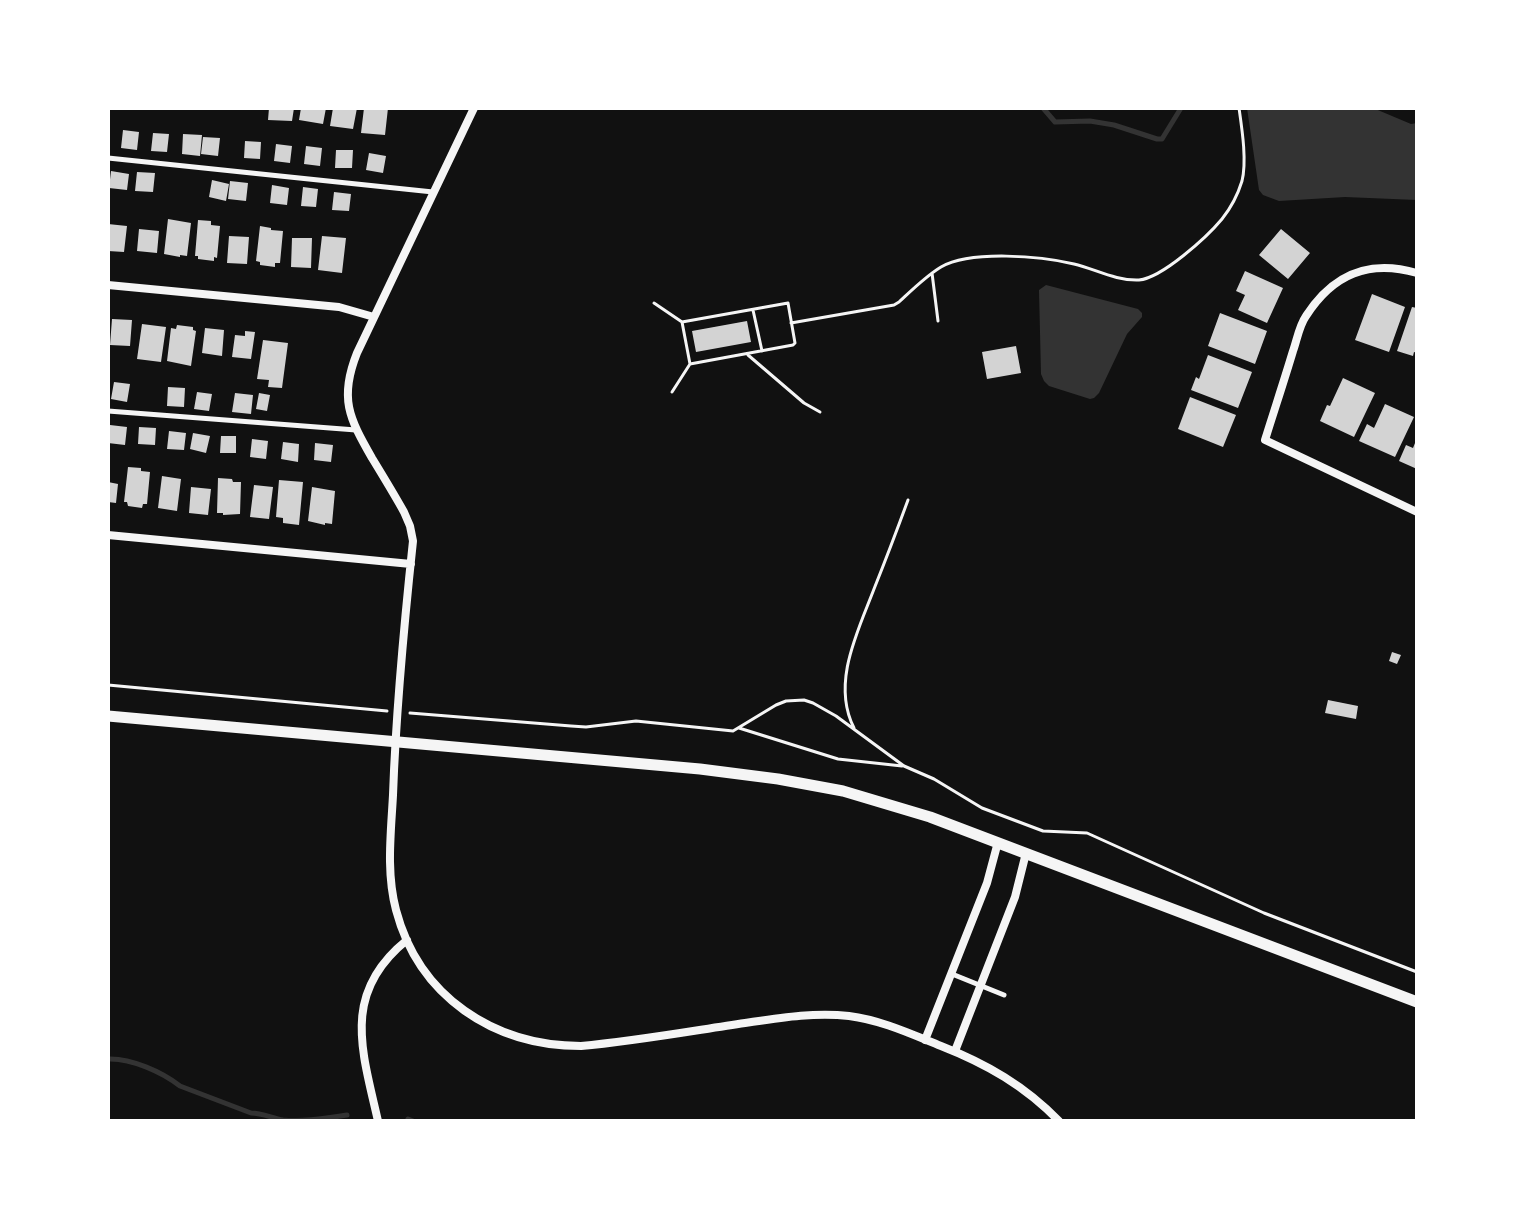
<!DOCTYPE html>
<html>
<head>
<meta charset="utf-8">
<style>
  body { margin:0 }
  #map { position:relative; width:1525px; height:1229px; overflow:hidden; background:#111; font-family:"Golos Text",sans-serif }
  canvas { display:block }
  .frame { position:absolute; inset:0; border:110px solid #fff; pointer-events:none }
</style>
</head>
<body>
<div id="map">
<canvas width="1525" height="1229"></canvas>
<div class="frame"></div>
</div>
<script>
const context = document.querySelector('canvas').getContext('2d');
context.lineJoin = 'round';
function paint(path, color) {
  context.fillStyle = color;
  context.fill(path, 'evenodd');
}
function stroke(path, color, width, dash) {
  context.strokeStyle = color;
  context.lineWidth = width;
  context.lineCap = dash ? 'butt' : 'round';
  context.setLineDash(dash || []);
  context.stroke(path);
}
paint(new Path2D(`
  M 1247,108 L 1373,108 L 1411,124 L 1417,123 L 1417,200 L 1345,197 L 1279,201 L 1263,195 L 1259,190 Z
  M 1046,285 L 1138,309 L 1142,313 L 1142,317 L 1127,334 L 1099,393 L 1094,398 L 1090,399 L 1049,386 L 1044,381 L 1041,374 L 1039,290 Z`), '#333');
stroke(new Path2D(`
  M 1043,108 L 1055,122 L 1090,121 L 1114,125 L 1157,139 L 1162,139 L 1181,108
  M 108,1059 C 131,1058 162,1072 180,1086 L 251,1113 C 262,1113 272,1118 283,1120 C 304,1122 326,1118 347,1115
  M 408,1119 L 413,1121`), '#333', 5);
paint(new Path2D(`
  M 269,108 L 294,108 L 292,121 L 268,120 Z
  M 301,108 L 326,108 L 323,124 L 299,120 Z
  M 333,108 L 357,108 L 353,129 L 330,126 Z
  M 364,108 L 388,108 L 385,135 L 361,133 Z
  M 123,130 L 139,132 L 137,150 L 121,148 Z
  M 153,133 L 169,134 L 167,152 L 151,151 Z
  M 183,134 L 202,135 L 200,156 L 182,154 Z
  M 203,137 L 220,138 L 218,156 L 201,154 Z
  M 245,141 L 261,142 L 260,159 L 244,158 Z
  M 276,144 L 292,146 L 290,163 L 274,161 Z
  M 306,146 L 322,148 L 320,166 L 304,164 Z
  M 336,150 L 353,150 L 352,168 L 335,168 Z
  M 369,153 L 386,156 L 383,173 L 366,170 Z
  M 111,171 L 129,174 L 127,190 L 109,188 Z
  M 137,172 L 155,173 L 153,192 L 135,191 Z
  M 212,180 L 229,184 L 226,201 L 209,197 Z
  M 230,181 L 248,183 L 246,201 L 228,199 Z
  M 272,185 L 289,188 L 287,205 L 270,203 Z
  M 303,187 L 318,189 L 316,207 L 301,206 Z
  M 334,192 L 351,194 L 349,211 L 332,210 Z
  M 168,219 L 191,223 L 187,256 L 180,255 L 180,257 L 164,254 Z
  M 198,220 L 211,221 L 211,225 L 220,226 L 217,258 L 214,257 L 214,261 L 198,259 L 198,256 L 195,256 Z
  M 108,224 L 127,226 L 124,252 L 108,251 Z
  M 260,226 L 271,228 L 271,230 L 283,231 L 280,263 L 275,263 L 275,267 L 260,265 L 260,262 L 256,261 Z
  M 139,229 L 159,231 L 157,253 L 137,251 Z
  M 1281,229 L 1310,253 L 1288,279 L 1259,255 Z
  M 229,236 L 249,237 L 247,264 L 227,263 Z
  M 322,236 L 346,238 L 342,273 L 318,270 Z
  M 292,238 L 312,238 L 311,268 L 291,267 Z
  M 1245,271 L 1283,288 L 1267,323 L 1238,310 L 1245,295 L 1236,291 Z
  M 1372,294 L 1405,307 L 1389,352 L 1355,340 Z
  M 1412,307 L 1417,308 L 1417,353 L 1414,352 L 1413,356 L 1397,351 Z
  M 1220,313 L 1267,331 L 1255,364 L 1208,346 Z
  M 112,319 L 132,320 L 130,346 L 110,345 Z
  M 747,321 L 751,342 L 696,352 L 692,331 Z
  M 142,324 L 166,327 L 161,362 L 137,359 Z
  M 177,325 L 193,327 L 193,330 L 196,331 L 191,366 L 167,361 L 171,328 L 176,329 Z
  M 205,328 L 224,330 L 222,356 L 202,353 Z
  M 245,331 L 255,332 L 251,359 L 232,357 L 235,335 L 245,336 Z
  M 263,340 L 288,343 L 282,388 L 268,387 L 269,380 L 257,379 Z
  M 1016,346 L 1021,373 L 987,379 L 982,352 Z
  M 1208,355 L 1252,372 L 1238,408 L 1191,390 L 1196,377 L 1199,379 Z
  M 1343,378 L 1375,393 L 1354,437 L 1320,421 L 1327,405 L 1330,406 Z
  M 114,382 L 130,384 L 127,402 L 111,399 Z
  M 168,387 L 185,388 L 184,407 L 167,406 Z
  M 197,392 L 212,394 L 209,411 L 194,409 Z
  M 235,393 L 253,395 L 251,414 L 232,412 Z
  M 259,393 L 270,395 L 267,411 L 256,409 Z
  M 1190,397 L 1236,415 L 1223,447 L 1178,429 Z
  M 1385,404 L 1414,417 L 1395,457 L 1359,441 L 1367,424 L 1374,428 Z
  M 110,425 L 127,427 L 125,445 L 108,443 Z
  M 139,427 L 156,428 L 155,445 L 138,444 Z
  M 169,431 L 186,433 L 184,450 L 167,449 Z
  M 193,433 L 210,436 L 206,453 L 190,449 Z
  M 221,436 L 236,436 L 236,453 L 220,453 Z
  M 1417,438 L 1417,469 L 1399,461 L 1406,445 L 1413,448 Z
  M 252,439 L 268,441 L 266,459 L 250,457 Z
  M 283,442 L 299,444 L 298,462 L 281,459 Z
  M 315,443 L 333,445 L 331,462 L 314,460 Z
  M 128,467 L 141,468 L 141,471 L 150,472 L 147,504 L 143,504 L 142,508 L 128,506 L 127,502 L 124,502 Z
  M 162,476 L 181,479 L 177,511 L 158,508 Z
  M 218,478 L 232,479 L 233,482 L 241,482 L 240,514 L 223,515 L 223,513 L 217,513 Z
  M 279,480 L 303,482 L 299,525 L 283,523 L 283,518 L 276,517 Z
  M 108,482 L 118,484 L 116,503 L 108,502 Z
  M 254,485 L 273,487 L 269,519 L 250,517 Z
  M 191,487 L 211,489 L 208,515 L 189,513 Z
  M 312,487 L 335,491 L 332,524 L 325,523 L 325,525 L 308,521 Z
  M 1392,652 L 1401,655 L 1397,664 L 1389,661 Z
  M 1328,700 L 1358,706 L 1356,719 L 1325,713 Z`), '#d3d3d3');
stroke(new Path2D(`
  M 932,273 L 938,321
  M 654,303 L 682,322
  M 788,303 L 795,343 L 793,345 L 690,364 L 682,322 Z
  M 753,310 L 762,351
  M 791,323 L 894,305 L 899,302 C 912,290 926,276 941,267 C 971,250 1041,256 1074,264 C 1095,269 1116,281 1139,280 C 1162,278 1207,237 1222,219 C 1230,209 1238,194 1242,181 C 1247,161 1242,129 1239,108
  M 748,355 L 804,403 L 820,412
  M 672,392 L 690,364
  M 108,685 L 387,711
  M 410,713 L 571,726 L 586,727 L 636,721 L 733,731 L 776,705 L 786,701 L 804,700 L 813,703 L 836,716 L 904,766 L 934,779 L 982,808 L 1043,831 L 1087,833 L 1264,913 L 1417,972
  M 739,728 L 838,759 L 902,766
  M 854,728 C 831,683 858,631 874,589 C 886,559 897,530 908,500`), '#f5f5f5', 3);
stroke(new Path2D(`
  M 108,158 L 433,192
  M 108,411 L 356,430
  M 952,974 L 1004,995`), '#f5f5f5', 5);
stroke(new Path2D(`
  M 474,108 L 357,353 C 339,398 349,418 372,458 C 383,476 394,494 404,512 L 410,526 L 413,541 C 404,625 396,710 393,795 C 391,833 386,872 396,910 C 419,997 494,1046 581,1046 C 636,1041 691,1031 745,1023 C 779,1018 814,1012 849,1016 C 881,1020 911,1034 941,1046 C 987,1064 1025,1086 1059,1121
  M 1417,273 C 1369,259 1333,274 1306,316 C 1299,326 1297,340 1293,351 C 1284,381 1274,411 1265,440 L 1417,512
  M 108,285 L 339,307 L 374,317
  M 108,535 L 411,564
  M 925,1040 L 987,883 L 998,842
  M 955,1051 L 1015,897 L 1026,853
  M 378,1121 C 362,1050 341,993 407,940`), '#f5f5f5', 8);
stroke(new Path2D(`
  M 108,716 L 700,769 L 778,779 L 843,791 L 930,817 L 1417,1002`), '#f5f5f5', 11);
</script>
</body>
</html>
